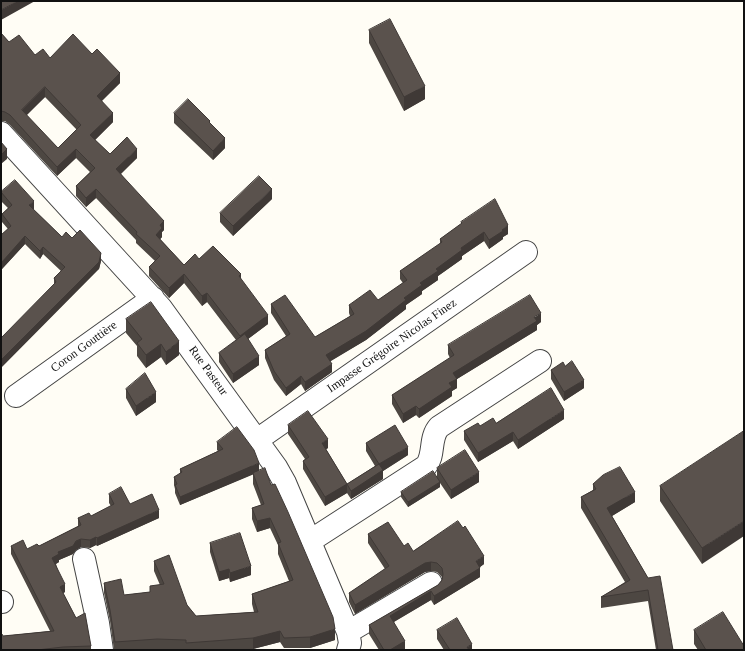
<!DOCTYPE html>
<html>
<head>
<meta charset="utf-8">
<style>
  body { margin:0 }
  #map { position:relative; width:745px; height:651px; overflow:hidden; background:#fffdf5; font-family:"Times New Roman",serif }
  canvas { display:block }
  .frame { position:absolute; inset:0; border:2px solid #111; pointer-events:none }
</style>
</head>
<body>
<div id="map">
<canvas width="745" height="651"></canvas>
<div class="frame"></div>
</div>
<script>
const context = document.querySelector('canvas').getContext('2d');
context.lineJoin = 'round';
function stroke(path, color, width, dash) {
  context.strokeStyle = color;
  context.lineWidth = width;
  context.lineCap = dash ? 'butt' : 'round';
  context.setLineDash(dash || []);
  context.stroke(path);
}
function paint(path, color) {
  context.fillStyle = color;
  context.fill(path, 'evenodd');
}
function drawText(font, color, halo, rows, align = 'center') {
  context.font = font + ' "Times New Roman",serif';
  context.lineWidth = 4;
  context.setLineDash([]);
  context.textBaseline = 'middle';
  context.strokeStyle = halo;
  context.fillStyle = color;
  for (const [text, x, y, turn = 0] of rows) {
    context.save();
    context.translate(x, y);
    context.rotate((+turn || 0) * Math.PI / 180);
    context.textAlign = isNaN(turn) ? turn : align;
    if (halo) context.strokeText(text, 0, 0);
    context.fillText(text, 0, 0);
    context.restore();
  }
}
const minor = new Path2D(`
  M 1,133 L 161,308 L 276,467 L 285,483 L 348,632 L 350,643 L 348,650
  M 16,396 L 153,298
  M 257,440 L 526,252
  M 310,541 L 426,466 C 435,455 429,438 439,427 L 540,361
  M 84,559 L 98,623 L 102,650
  M 1,602 L 2,602
  M 348,632 L 431,583`);
stroke(minor, '#444', 24);
stroke(minor, '#fff', 22);
paint(new Path2D(`
  M 369,30 L 425,99 L 404,111 L 369,43 Z
  M 1,33 L 9,42 L 35,55 L 50,58 L 120,83 L 102,101 L 113,122 L 95,140 L 110,154 L 137,158 L 121,174 L 164,230 L 162,232 L 162,237 L 160,239 L 184,265 L 199,259 L 241,280 L 268,324 L 248,339 L 259,365 L 233,383 L 219,362 L 219,353 L 236,340 L 207,302 L 202,306 L 184,283 L 169,298 L 149,276 L 149,267 L 155,261 L 136,243 L 136,240 L 96,198 L 86,207 L 76,196 L 76,186 L 90,172 L 76,158 L 57,176 L 10,125 L 5,121 L 1,121 ZM 45,97 L 77,130 L 58,148 L 26,115 Z
  M 174,113 L 210,123 L 225,148 L 213,160 L 174,123 Z
  M 1,192 L 34,209 L 33,209 L 62,237 L 72,238 L 101,261 L 99,269 L 54,285 L 54,278 L 61,271 L 43,254 L 40,259 L 25,244 L 2,269 L 1,269 L 1,235 L 8,229 L 2,222 L 2,214 L 8,208 L 1,201 Z
  M 272,199 L 233,236 L 220,222 L 220,213 Z
  M 461,222 L 508,234 L 503,237 L 503,239 L 489,249 L 484,241 L 462,256 L 462,259 L 438,276 L 438,280 L 422,291 L 422,294 L 406,305 L 406,309 L 366,340 L 330,361 L 332,372 L 305,391 L 301,384 L 286,396 L 274,380 L 265,358 L 265,350 L 286,336 L 271,313 L 271,304 L 315,337 L 350,316 L 349,313 L 349,305 L 378,300 L 403,283 L 400,279 L 400,271 L 440,244 L 440,239 L 461,224 Z
  M 126,319 L 179,355 L 166,365 L 161,357 L 146,368 L 137,356 L 137,346 L 126,333 Z
  M 541,322 L 537,325 L 537,330 L 457,379 L 457,388 L 452,391 L 452,396 L 419,418 L 416,415 L 403,423 L 392,404 L 392,395 L 450,358 L 448,354 L 448,345 Z
  M 565,366 L 584,388 L 564,401 L 551,379 L 551,370 Z
  M 126,389 L 156,402 L 136,416 L 126,398 Z
  M 564,419 L 518,449 L 513,441 L 478,462 L 464,440 L 464,431 L 480,426 L 496,423 Z
  M 288,425 L 328,448 L 326,449 L 347,484 L 375,466 L 366,451 L 366,443 L 408,455 L 383,471 L 383,479 L 351,499 L 347,493 L 325,506 L 303,469 L 303,461 L 305,459 L 288,434 Z
  M 744,431 L 702,564 L 660,501 L 660,486 Z
  M 217,442 L 259,471 L 271,485 L 335,640 L 310,648 L 284,648 L 280,642 L 253,649 L 239,650 L 114,650 L 110,621 L 104,593 L 104,583 L 124,595 L 150,592 L 150,586 L 160,585 L 154,571 L 154,561 L 187,605 L 196,616 L 254,612 L 252,604 L 252,594 L 289,581 L 278,554 L 278,545 L 270,528 L 257,532 L 252,519 L 252,508 L 261,505 L 253,484 L 253,474 L 180,505 L 175,493 L 175,489 L 174,485 L 174,477 L 180,474 L 180,469 L 218,451 L 217,450 Z
  M 437,468 L 479,482 L 451,499 L 440,483 L 440,487 L 408,507 L 401,497 L 401,492 L 437,477 Z
  M 593,484 L 635,502 L 612,516 L 648,578 L 673,650 L 656,650 L 648,601 L 601,608 L 601,597 L 625,582 L 581,508 L 581,497 L 593,490 Z
  M 109,494 L 159,518 L 97,546 L 96,545 L 90,548 L 81,547 L 76,550 L 73,554 L 59,560 L 59,562 L 56,564 L 65,592 L 63,593 L 91,646 L 91,650 L 1,650 L 3,636 L 50,631 L 11,554 L 11,546 L 27,549 L 39,546 L 78,526 L 78,518 L 91,516 L 111,506 L 109,503 Z
  M 368,534 L 404,546 L 413,551 L 484,564 L 480,567 L 480,577 L 434,605 L 431,600 L 394,622 L 405,650 L 379,650 L 369,634 L 369,625 L 438,585 L 442,580 L 442,577 L 437,572 L 431,571 L 425,572 L 355,614 L 349,602 L 349,593 L 385,569 L 368,543 Z
  M 210,543 L 251,575 L 230,582 L 229,578 L 219,581 L 210,552 Z
  M 437,630 L 472,650 L 444,650 L 437,639 Z
  M 694,630 L 744,650 L 698,650 L 694,644 Z`), '#4d4742');
paint(new Path2D(`
  M 18,1 L 35,1 L 1,20 L 1,10 Z
  M 120,73 L 120,83 L 97,105 L 97,96 Z
  M 425,86 L 425,99 L 404,111 L 404,97 Z
  M 45,87 L 45,97 L 22,120 L 22,110 Z
  M 113,113 L 113,122 L 90,145 L 90,135 Z
  M 225,138 L 225,148 L 213,160 L 213,151 Z
  M 7,149 L 7,159 L 1,164 L 1,155 Z
  M 76,149 L 76,158 L 57,176 L 57,167 Z
  M 137,149 L 137,158 L 116,178 L 116,169 Z
  M 96,189 L 96,198 L 86,207 L 86,198 Z
  M 272,189 L 272,199 L 233,236 L 233,226 Z
  M 34,201 L 34,209 L 29,213 L 29,205 Z
  M 164,221 L 164,230 L 162,232 L 162,237 L 156,244 L 156,235 L 160,225 Z
  M 508,225 L 508,234 L 503,237 L 503,239 L 489,249 L 489,240 Z
  M 484,232 L 484,241 L 462,256 L 462,259 L 438,276 L 438,280 L 422,291 L 422,294 L 406,305 L 406,309 L 366,340 L 326,364 L 326,355 L 404,298 L 436,269 L 461,248 Z
  M 25,236 L 25,244 L 2,269 L 2,262 Z
  M 43,247 L 43,254 L 40,259 L 40,251 Z
  M 101,253 L 101,261 L 99,269 L 1,368 L 1,360 Z
  M 184,274 L 184,283 L 169,298 L 169,288 Z
  M 241,274 L 241,284 L 239,276 Z
  M 207,293 L 207,302 L 202,306 L 202,296 Z
  M 541,313 L 541,322 L 537,325 L 537,330 L 457,379 L 457,388 L 452,391 L 452,396 L 419,418 L 419,409 L 449,383 L 453,373 Z
  M 268,315 L 268,324 L 240,345 L 240,336 Z
  M 179,341 L 179,355 L 166,365 L 166,352 Z
  M 161,344 L 161,357 L 146,368 L 146,355 Z
  M 259,356 L 259,365 L 233,383 L 233,374 Z
  M 332,364 L 332,372 L 305,391 L 305,382 Z
  M 301,376 L 301,384 L 286,396 L 286,388 Z
  M 584,380 L 584,388 L 564,401 L 564,392 Z
  M 156,392 L 156,402 L 136,416 L 136,406 Z
  M 416,406 L 416,415 L 403,423 L 403,414 Z
  M 564,410 L 564,419 L 518,449 L 518,440 Z
  M 513,432 L 513,441 L 478,462 L 478,453 Z
  M 328,439 L 328,448 L 322,452 L 322,443 Z
  M 408,447 L 408,455 L 383,471 L 383,479 L 351,499 L 351,491 L 379,464 Z
  M 259,463 L 259,472 L 180,505 L 180,497 Z
  M 479,472 L 479,482 L 451,499 L 451,490 Z
  M 440,482 L 440,487 L 408,507 L 408,502 Z
  M 347,484 L 347,493 L 325,506 L 325,497 Z
  M 635,492 L 635,502 L 607,519 L 607,508 Z
  M 159,510 L 159,518 L 97,546 L 97,538 Z
  M 270,518 L 270,528 L 257,532 L 257,521 Z
  M 744,521 L 744,536 L 702,564 L 702,548 Z
  M 96,537 L 96,545 L 90,548 L 90,540 Z
  M 81,539 L 81,547 L 76,550 L 73,554 L 59,560 L 59,562 L 52,566 L 52,558 L 58,552 Z
  M 484,556 L 484,564 L 476,570 L 476,561 Z
  M 431,562 L 431,571 L 425,572 L 355,614 L 355,605 L 425,563 Z
  M 251,566 L 251,575 L 230,582 L 230,573 Z
  M 480,568 L 480,577 L 434,605 L 434,596 Z
  M 229,569 L 229,578 L 219,581 L 219,572 Z
  M 65,584 L 65,592 L 60,595 L 60,587 Z
  M 431,591 L 431,600 L 390,624 L 390,616 Z
  M 335,629 L 335,640 L 310,648 L 310,637 Z
  M 280,631 L 280,642 L 253,649 L 253,638 Z
  M 405,641 L 405,650 L 390,650 Z
  M 472,644 L 472,650 L 467,650 L 467,647 Z`), '#3f3936');
const building = new Path2D(`
  M 1,1 L 18,1 L 1,10 Z
  M 390,19 L 425,86 L 404,97 L 369,30 Z
  M 1,33 L 9,42 L 19,35 L 35,55 L 43,49 L 50,58 L 73,34 L 92,54 L 97,49 L 120,73 L 97,96 L 113,113 L 90,135 L 110,154 L 127,137 L 137,149 L 116,169 L 164,221 L 160,225 L 162,228 L 156,235 L 184,265 L 195,254 L 199,259 L 213,246 L 241,274 L 239,276 L 268,315 L 240,336 L 207,293 L 202,296 L 184,274 L 169,288 L 149,267 L 160,256 L 136,234 L 137,232 L 96,189 L 86,198 L 76,186 L 95,168 L 76,149 L 57,167 L 10,115 L 5,112 L 1,111 ZM 45,87 L 81,125 L 58,148 L 22,110 Z
  M 188,99 L 210,121 L 209,122 L 225,138 L 213,151 L 174,113 Z
  M 1,142 L 7,149 L 1,155 Z
  M 259,176 L 272,189 L 233,226 L 220,213 Z
  M 15,180 L 34,201 L 29,205 L 62,237 L 66,232 L 72,238 L 80,230 L 101,253 L 99,262 L 1,360 L 1,338 L 56,282 L 54,278 L 65,267 L 43,247 L 40,251 L 25,236 L 2,262 L 1,261 L 1,235 L 11,226 L 2,214 L 12,205 L 1,192 Z
  M 495,199 L 508,225 L 502,230 L 503,231 L 489,240 L 484,232 L 461,248 L 462,250 L 436,269 L 438,271 L 420,283 L 422,285 L 404,298 L 406,300 L 366,331 L 326,355 L 332,364 L 305,382 L 301,376 L 286,388 L 274,371 L 265,350 L 290,334 L 271,304 L 285,295 L 315,337 L 354,314 L 349,305 L 370,290 L 378,300 L 407,280 L 400,271 L 442,242 L 440,239 L 462,223 L 461,222 Z
  M 530,295 L 541,313 L 534,317 L 537,321 L 453,373 L 457,379 L 449,383 L 452,387 L 419,409 L 416,406 L 403,414 L 392,395 L 454,355 L 448,345 Z
  M 151,302 L 179,341 L 166,352 L 161,344 L 146,355 L 137,343 L 142,339 L 126,319 Z
  M 245,334 L 259,356 L 233,374 L 219,353 Z
  M 572,361 L 584,380 L 564,392 L 551,370 L 563,362 L 565,366 Z
  M 145,373 L 156,392 L 136,406 L 126,389 Z
  M 551,388 L 564,410 L 518,440 L 513,432 L 478,453 L 464,431 L 478,423 L 480,426 L 493,418 L 496,423 Z
  M 308,411 L 328,439 L 322,443 L 347,484 L 379,464 L 366,443 L 395,425 L 408,447 L 379,464 L 383,470 L 351,491 L 347,484 L 325,497 L 303,461 L 309,457 L 288,425 Z
  M 237,427 L 254,450 L 259,463 L 180,497 L 175,485 L 177,484 L 174,477 L 182,472 L 180,469 L 223,449 L 217,442 Z
  M 744,431 L 744,521 L 702,548 L 660,486 Z
  M 465,450 L 479,472 L 451,490 L 437,468 Z
  M 620,467 L 635,492 L 607,508 L 648,578 L 660,576 L 673,650 L 658,650 L 648,590 L 601,597 L 630,580 L 581,497 L 596,489 L 593,484 L 603,475 Z
  M 265,468 L 271,485 L 275,484 L 288,512 L 333,617 L 335,629 L 310,637 L 284,638 L 280,631 L 253,638 L 186,643 L 186,640 L 157,639 L 115,642 L 110,610 L 104,583 L 121,579 L 124,595 L 150,592 L 150,586 L 164,584 L 154,561 L 169,555 L 187,605 L 196,616 L 258,612 L 252,594 L 293,580 L 278,543 L 281,542 L 270,518 L 257,521 L 252,508 L 264,504 L 253,473 Z
  M 433,471 L 440,482 L 408,502 L 401,492 Z
  M 121,487 L 130,504 L 152,494 L 159,510 L 97,538 L 96,537 L 90,540 L 81,539 L 76,541 L 73,546 L 58,552 L 59,554 L 52,558 L 65,584 L 60,587 L 76,618 L 85,613 L 91,646 L 63,647 L 37,650 L 1,650 L 1,634 L 2,634 L 3,636 L 54,631 L 11,546 L 23,540 L 27,549 L 37,544 L 39,546 L 81,525 L 78,518 L 89,513 L 91,516 L 114,504 L 109,494 Z
  M 458,521 L 463,528 L 465,526 L 484,556 L 476,561 L 480,568 L 434,596 L 431,591 L 390,616 L 405,641 L 390,650 L 384,650 L 369,625 L 438,585 L 442,580 L 443,574 L 442,568 L 437,563 L 431,562 L 425,563 L 355,605 L 349,593 L 389,566 L 368,534 L 388,522 L 404,546 L 408,543 L 413,551 Z
  M 240,533 L 251,566 L 230,573 L 229,569 L 219,572 L 210,543 Z
  M 723,612 L 744,646 L 744,650 L 706,650 L 694,630 Z
  M 457,618 L 472,644 L 467,647 L 469,650 L 450,650 L 437,630 Z`);
paint(building, '#5a524d');
stroke(building, '#3f3936', 1);
drawText('12px', '#111', '#fff', [
  ["Impasse Grégoire Nicolas Finez",392,346,-35],
  ["Coron Gouttière",84,347,-36],
  ["Rue Pasteur",208,371,54]
]);
</script>
</body>
</html>
